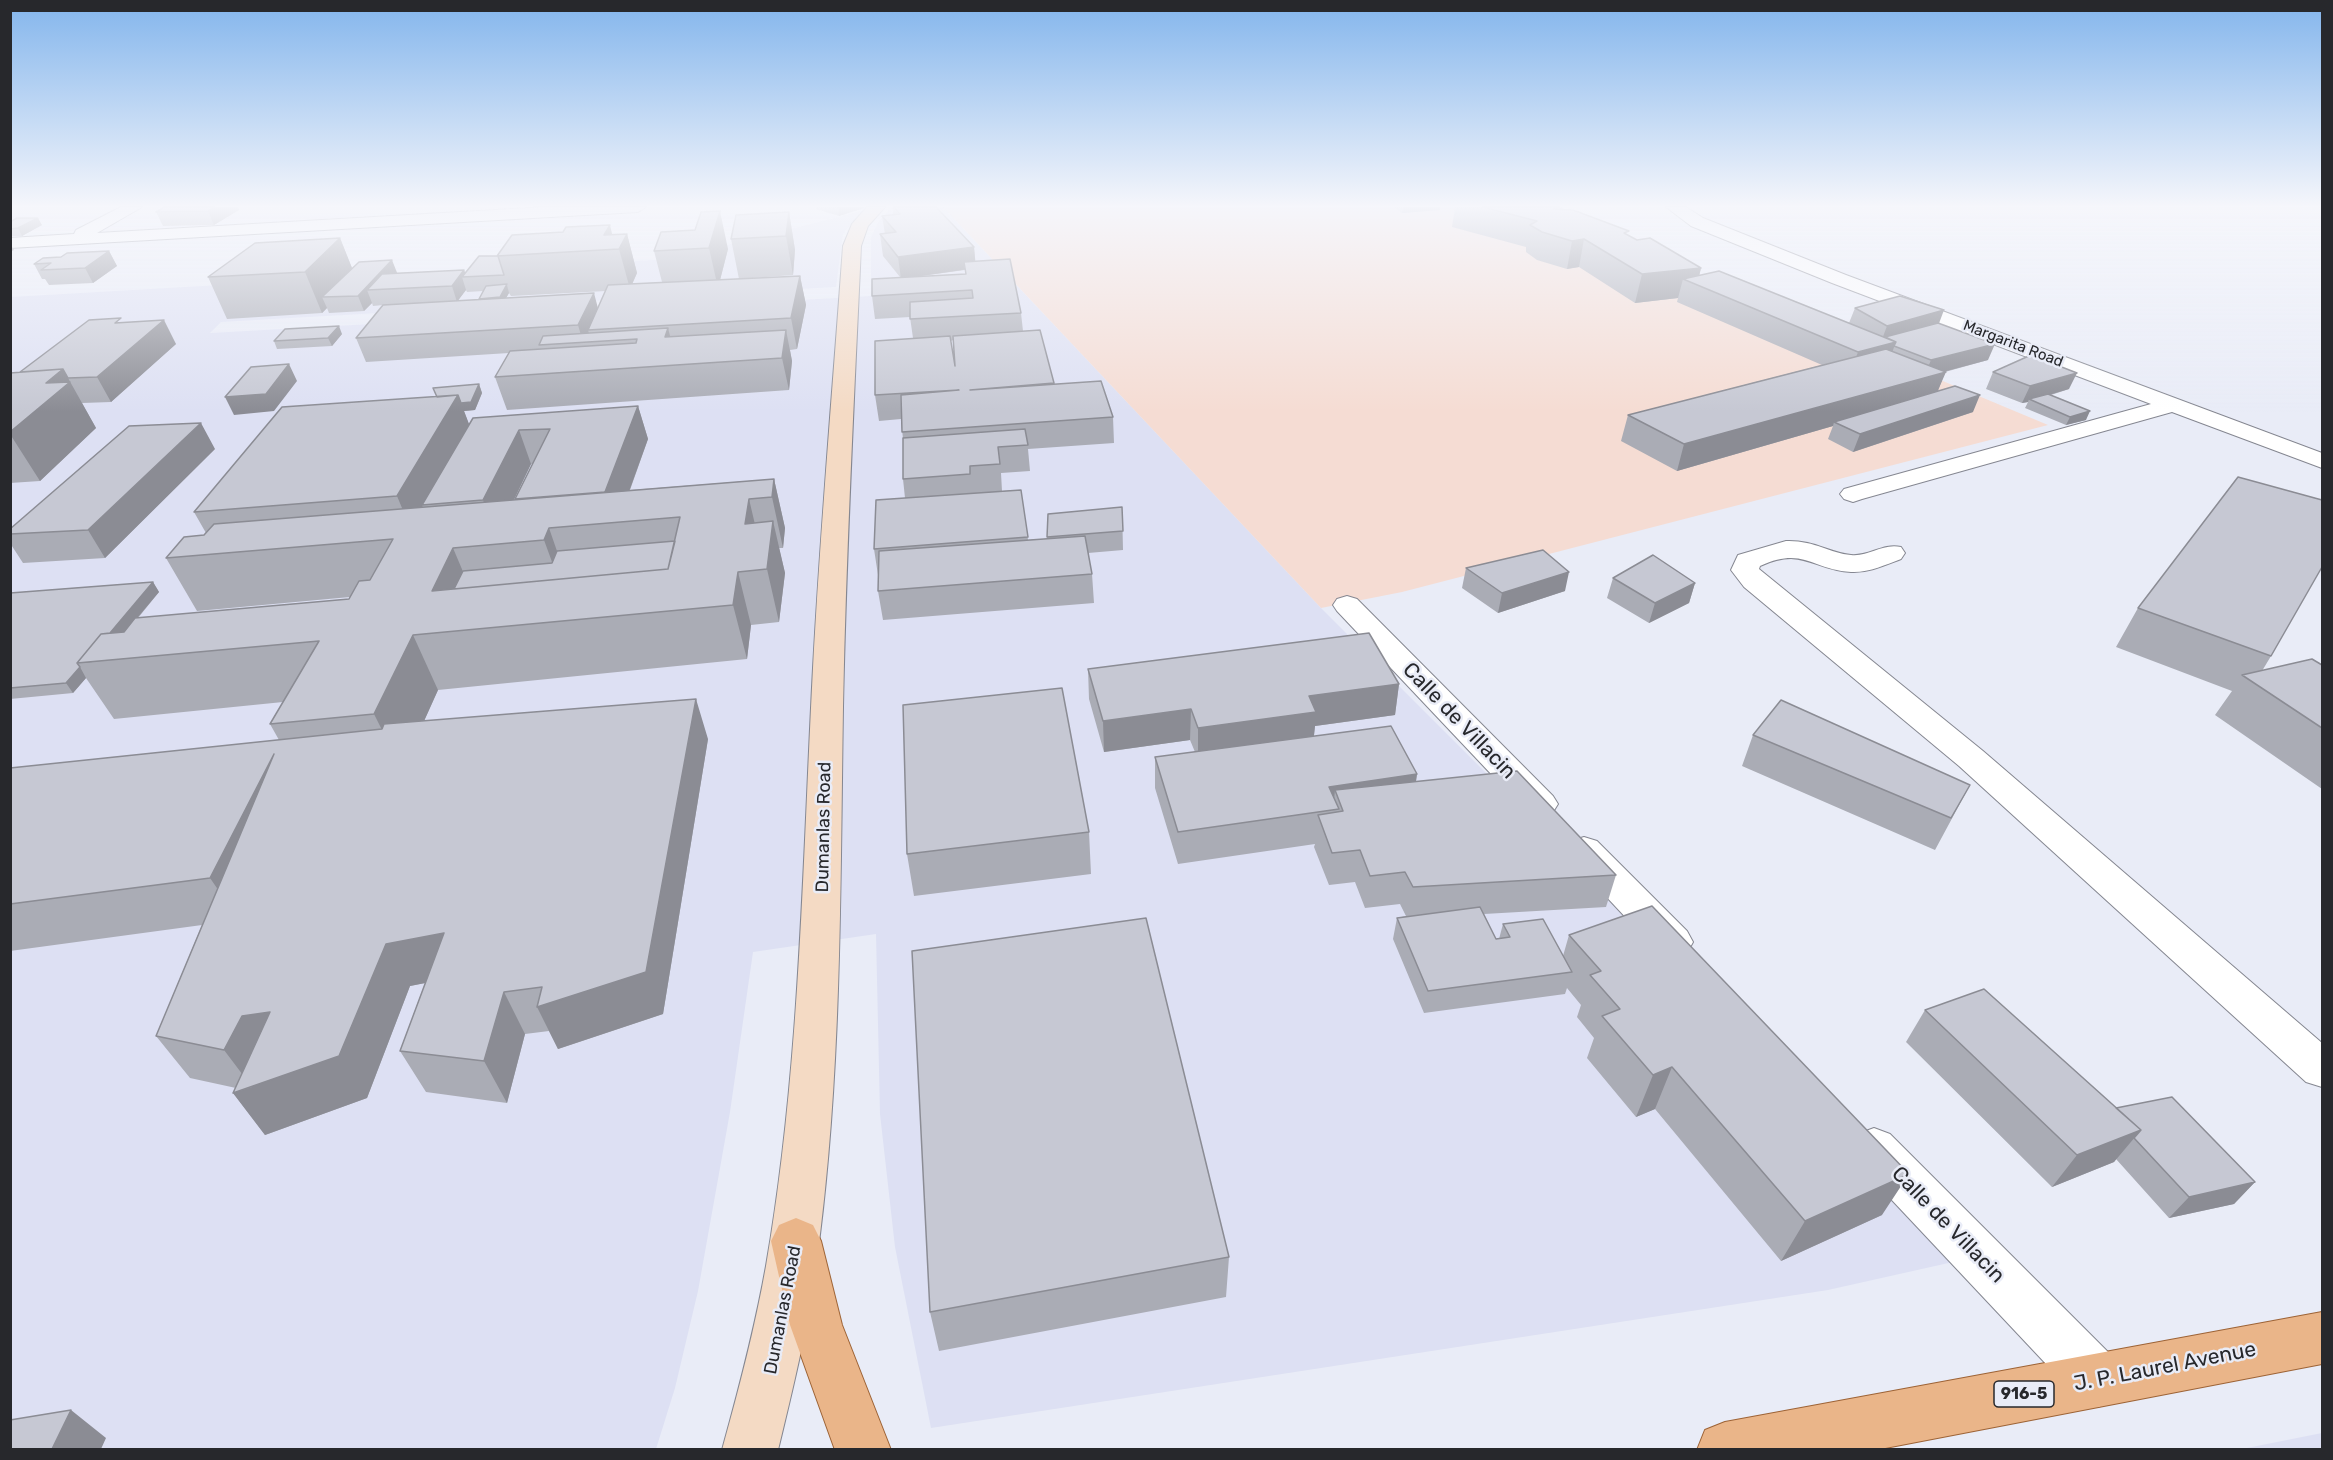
<!DOCTYPE html>
<html>
<head>
<meta charset="utf-8">
<style>
  body { margin:0 }
  #map { position:relative; width:2333px; height:1460px; overflow:hidden; background:#e9ecf7; font-family:Rubik,sans-serif }
  canvas { display:block }
  .frame { position:absolute; inset:0; border:12px solid #27282c; pointer-events:none }
</style>
</head>
<body>
<div id="map">
<canvas width="2333" height="1460"></canvas>
<div class="frame"></div>
</div>
<script>
const context = document.querySelector('canvas').getContext('2d');
context.lineJoin = 'round';
function paint(path, color) {
  context.fillStyle = color;
  context.fill(path, 'evenodd');
}
function stroke(path, color, width, dash) {
  context.strokeStyle = color;
  context.lineWidth = width;
  context.lineCap = dash ? 'butt' : 'round';
  context.setLineDash(dash || []);
  context.stroke(path);
}
function drawText(font, color, halo, rows, align = 'center') {
  context.font = font + ' Rubik,sans-serif';
  context.lineWidth = 5;
  context.setLineDash([]);
  context.textBaseline = 'middle';
  context.strokeStyle = halo;
  context.fillStyle = color;
  for (const [text, x, y, turn = 0] of rows) {
    context.save();
    context.translate(x, y);
    context.rotate((+turn || 0) * Math.PI / 180);
    context.textAlign = isNaN(turn) ? turn : align;
    if (halo) context.strokeText(text, 0, 0);
    context.fillText(text, 0, 0);
    context.restore();
  }
}
paint(new Path2D(`
  M 893,207 L 943,207 L 1321,608 L 1508,795 L 1953,1262 L 1828,1290 L 931,1428 L 895,1247 L 880,1114 L 876,934 L 753,952 L 730,1112 L 698,1291 L 675,1388 L 656,1449 L 11,1450 L 11,297 L 670,259 L 862,211 L 843,234 L 836,287 L 221,322 L 210,333 L 871,296 L 871,237 L 879,220 Z
  M 2322,1433 L 2322,1449 L 2242,1449 Z`), '#dde0f3');
paint(new Path2D(`
  M 943,207 L 1527,207 L 2048,425 L 1402,592 L 1321,608 Z`), '#f5dcd3');
const minor = new Path2D(`
  M 121,207 L 142,207 L 97,233 L 547,207 L 646,207 L 638,212 L 10,248 L 10,238 L 74,234 L 76,230 Z
  M 1666,207 L 1686,207 L 1703,218 L 1846,275 L 2322,453 L 2322,468 L 2172,412 L 1862,499 L 1853,502 L 1844,499 L 1840,494 L 1844,489 L 2151,404 L 1832,283 L 1691,226 Z
  M 1786,541 C 1814,540 1829,553 1851,555 C 1869,557 1882,543 1901,547 L 1905,553 L 1901,559 C 1885,565 1868,573 1851,572 C 1812,570 1804,546 1760,566 L 1759,569 L 1983,751 L 2322,1043 L 2322,1087 L 2306,1082 L 1959,766 L 1744,587 L 1731,570 L 1738,555 Z
  M 1347,596 L 1357,599 L 1553,796 L 1558,804 L 1553,812 L 1540,816 L 1527,812 L 1337,611 L 1333,605 L 1337,599 Z
  M 1584,837 L 1597,841 L 1687,931 L 1693,942 L 1687,953 L 1673,957 L 1659,953 L 1571,859 L 1566,850 L 1571,841 Z
  M 1874,1128 L 1890,1134 L 2117,1361 L 2125,1380 L 2117,1399 L 2098,1407 L 2079,1399 L 1858,1164 L 1851,1149 L 1858,1134 Z`);
const secondary = new Path2D(`
  M 867,207 L 885,207 L 868,226 L 861,246 C 854,400 846,553 843,707 C 840,894 842,1080 816,1265 C 808,1327 793,1388 778,1450 L 722,1450 C 739,1389 755,1328 766,1266 C 798,1082 802,894 811,708 C 818,554 832,400 843,246 L 852,224 Z`);
const primary = new Path2D(`
  M 796,1218 L 813,1225 L 821,1241 L 842,1325 L 891,1450 L 835,1450 L 790,1325 L 771,1241 L 779,1225 Z
  M 2322,1312 L 2322,1364 L 1875,1450 L 1697,1450 L 1705,1430 L 1725,1422 Z`);
stroke(minor, '#858791', 2);
stroke(secondary, '#858791', 2);
stroke(primary, '#9d6336', 2);
paint(minor, '#fff');
paint(secondary, '#f4dac4');
paint(primary, '#eab589');
paint(new Path2D(`
  M 164,207 L 238,207 L 239,210 L 214,225 L 163,226 L 156,212 Z
  M 816,207 L 864,207 L 864,208 L 839,216 L 816,209 Z
  M 893,207 L 936,207 L 974,247 L 975,261 L 1021,313 L 1023,331 L 1054,384 L 1113,417 L 1114,443 L 1028,449 L 1030,471 L 1001,473 L 1002,491 L 1021,490 L 1028,540 L 1047,539 L 1048,514 L 1122,507 L 1123,550 L 1088,553 L 1092,574 L 1094,603 L 883,620 L 878,591 L 878,575 L 874,549 L 905,498 L 903,479 L 903,439 L 901,419 L 879,421 L 875,395 L 913,338 L 910,317 L 875,319 L 872,296 L 900,277 L 883,256 L 880,234 L 885,234 L 882,216 L 893,215 ZM 965,270 L 965,274 L 921,276 ZM 953,340 L 955,366 L 951,341 Z
  M 1394,207 L 1440,207 L 1440,210 L 1402,213 Z
  M 1455,207 L 1562,207 L 1562,209 L 1628,235 L 1637,240 L 1701,268 L 1699,276 L 1849,323 L 1855,308 L 1939,323 L 1988,360 L 1945,372 L 1938,391 L 1973,412 L 1853,452 L 1828,439 L 1833,426 L 1677,471 L 1621,441 L 1628,415 L 1822,365 L 1677,302 L 1678,298 L 1635,303 L 1579,267 L 1567,269 L 1537,260 L 1526,252 L 1526,247 L 1452,227 Z
  M 789,212 L 795,250 L 793,275 L 739,279 L 731,239 Z
  M 10,222 L 42,225 L 22,236 L 10,236 Z
  M 661,232 L 728,249 L 720,280 L 800,276 L 806,305 L 797,349 L 790,350 L 792,361 L 789,390 L 507,410 L 495,377 L 509,353 L 366,362 L 356,338 L 383,305 L 373,306 L 372,303 L 364,311 L 329,313 L 327,308 L 322,313 L 227,319 L 208,277 L 340,238 L 352,268 L 397,273 L 464,270 L 465,273 L 498,256 L 612,235 L 627,234 L 637,273 L 632,284 L 662,282 L 654,251 ZM 466,290 L 467,292 L 483,291 L 479,300 L 457,301 ZM 606,291 L 598,308 L 506,298 L 509,293 L 511,296 Z
  M 109,251 L 117,266 L 93,283 L 49,285 L 45,279 L 42,279 L 34,264 L 61,257 Z
  M 123,322 L 176,344 L 111,402 L 82,403 L 96,428 L 40,481 L 10,483 L 10,373 L 20,372 Z
  M 342,334 L 332,346 L 277,349 L 274,341 Z
  M 1993,372 L 2069,389 L 2051,395 L 2086,420 L 2066,425 L 2025,408 L 2028,402 L 2022,403 L 1986,389 Z
  M 479,384 L 482,393 L 475,410 L 464,411 L 469,425 L 638,406 L 648,439 L 630,490 L 774,479 L 785,528 L 783,548 L 779,548 L 785,573 L 779,622 L 751,625 L 747,659 L 438,690 L 424,721 L 708,739 L 663,1014 L 558,1049 L 549,1031 L 525,1034 L 507,1103 L 426,1092 L 400,1051 L 425,983 L 410,986 L 367,1098 L 265,1135 L 233,1093 L 236,1088 L 190,1078 L 156,1036 L 202,925 L 10,951 L 10,768 L 279,740 L 270,724 L 283,702 L 114,719 L 86,678 L 73,693 L 10,699 L 10,593 L 153,582 L 159,592 L 138,618 L 349,599 L 350,597 L 197,611 L 166,558 L 204,535 L 206,533 L 194,512 L 437,397 ZM 531,464 L 533,464 L 515,499 L 514,500 Z
  M 215,449 L 105,558 L 23,563 L 10,543 L 10,529 Z
  M 1466,568 L 1565,591 L 1498,613 L 1462,588 Z
  M 1613,578 L 1695,583 L 1689,603 L 1649,623 L 1607,598 Z
  M 2138,608 L 2271,656 L 2262,671 L 2322,665 L 2322,789 L 2215,715 L 2232,691 L 2116,647 Z
  M 1088,669 L 1399,684 L 1395,715 L 1315,726 L 1314,736 L 1417,774 L 1416,782 L 1616,875 L 1606,907 L 1484,914 L 1496,939 L 1499,939 L 1503,924 L 1563,956 L 1569,935 L 1882,1215 L 1781,1261 L 1655,1109 L 1636,1117 L 1587,1058 L 1594,1038 L 1577,1017 L 1581,1005 L 1567,988 L 1565,994 L 1424,1013 L 1393,939 L 1397,918 L 1406,916 L 1400,904 L 1365,908 L 1355,882 L 1329,885 L 1314,847 L 1315,844 L 1178,864 L 1155,788 L 1155,757 L 1195,752 L 1190,740 L 1104,752 L 1089,699 Z
  M 1753,735 L 1970,785 L 1935,850 L 1742,766 Z
  M 1089,832 L 1091,874 L 914,896 L 907,854 Z
  M 1925,1010 L 2116,1108 L 2255,1182 L 2234,1204 L 2169,1218 L 2116,1159 L 2114,1162 L 2052,1187 L 1906,1042 Z
  M 1229,1257 L 1226,1297 L 939,1351 L 930,1312 Z`), '#aaacb5');
paint(new Path2D(`
  M 214,207 L 238,207 L 239,210 L 214,225 L 208,211 Z
  M 838,207 L 864,207 L 864,208 L 839,216 Z
  M 1403,207 L 1440,207 L 1440,210 L 1402,213 Z
  M 720,211 L 728,249 L 718,288 L 709,248 Z
  M 789,212 L 795,250 L 793,275 L 786,236 Z
  M 38,218 L 42,225 L 22,236 L 18,228 Z
  M 610,225 L 616,250 L 604,235 Z
  M 627,234 L 637,273 L 630,289 L 619,249 Z
  M 340,238 L 356,278 L 322,297 L 327,308 L 322,313 L 305,272 Z
  M 1584,239 L 1579,267 L 1567,269 L 1572,241 Z
  M 10,244 L 14,250 L 10,252 Z
  M 974,247 L 976,268 L 901,279 L 898,257 Z
  M 109,251 L 117,266 L 93,283 L 85,268 Z
  M 392,260 L 398,275 L 367,290 L 372,303 L 364,311 L 358,296 Z
  M 1701,268 L 1697,285 L 1683,279 L 1678,298 L 1635,303 L 1642,274 Z
  M 464,270 L 467,277 L 462,277 L 466,290 L 457,302 L 452,286 Z
  M 800,276 L 806,305 L 797,349 L 791,318 Z
  M 507,285 L 509,293 L 502,305 L 481,306 L 479,299 Z
  M 594,293 L 600,316 L 588,330 L 590,337 L 583,342 L 578,325 Z
  M 1944,310 L 1938,326 L 1881,342 L 1887,326 Z
  M 164,320 L 176,344 L 111,402 L 97,377 Z
  M 339,326 L 342,334 L 332,346 L 328,338 Z
  M 668,328 L 676,359 L 665,337 Z
  M 786,330 L 792,361 L 789,390 L 782,358 Z
  M 1896,342 L 1887,366 L 1849,377 L 1858,352 Z
  M 1995,344 L 1988,360 L 1924,377 L 1931,360 Z
  M 289,364 L 297,381 L 274,411 L 234,415 L 225,397 Z
  M 63,369 L 96,428 L 40,481 L 10,434 L 10,432 L 46,383 Z
  M 1946,372 L 1935,397 L 1834,422 L 1833,426 L 1677,471 L 1684,444 Z
  M 2077,373 L 2069,389 L 2032,400 L 2029,399 L 2028,402 L 2022,403 L 2030,386 Z
  M 479,384 L 482,393 L 475,410 L 464,411 L 471,429 L 422,505 L 424,511 L 412,532 L 397,496 L 458,395 Z
  M 1980,395 L 1973,412 L 1853,452 L 1860,434 Z
  M 638,406 L 648,439 L 618,522 L 604,495 Z
  M 2090,411 L 2086,420 L 2066,425 L 2070,417 Z
  M 201,423 L 215,449 L 105,558 L 88,530 Z
  M 519,430 L 531,464 L 496,537 L 483,500 Z
  M 774,479 L 785,528 L 783,548 L 772,497 Z
  M 749,499 L 761,550 L 745,524 Z
  M 773,521 L 785,573 L 779,622 L 767,569 Z
  M 549,528 L 567,580 L 563,592 L 544,540 Z
  M 453,548 L 475,600 L 432,591 Z
  M 738,572 L 751,625 L 747,659 L 733,605 Z
  M 1569,572 L 1565,591 L 1498,613 L 1502,593 Z
  M 153,582 L 159,592 L 101,661 L 84,663 Z
  M 1695,583 L 1689,603 L 1649,623 L 1655,603 Z
  M 413,635 L 438,690 L 402,770 L 374,714 Z
  M 80,667 L 86,678 L 73,693 L 66,683 Z
  M 1399,684 L 1395,715 L 1315,726 L 1313,743 L 1198,759 L 1198,728 L 1309,696 Z
  M 696,699 L 708,739 L 663,1014 L 558,1049 L 537,1007 Z
  M 1191,709 L 1190,740 L 1104,752 L 1103,721 Z
  M 274,754 L 239,920 L 210,878 Z
  M 1417,774 L 1412,806 L 1335,790 L 1333,810 L 1329,787 Z
  M 444,933 L 466,975 L 410,986 L 367,1098 L 265,1135 L 233,1093 L 252,1087 L 224,1050 L 242,1016 L 270,1012 L 386,944 Z
  M 504,992 L 525,1034 L 507,1103 L 484,1061 Z
  M 1672,1067 L 1655,1109 L 1636,1117 L 1653,1075 Z
  M 2141,1130 L 2114,1162 L 2052,1187 L 2077,1155 Z
  M 1909,1174 L 1882,1215 L 1781,1261 L 1805,1221 Z
  M 2255,1182 L 2234,1204 L 2169,1218 L 2189,1197 Z
  M 71,1410 L 106,1438 L 101,1449 L 52,1449 Z`), '#8b8c94');
const building = new Path2D(`
  M 164,207 L 214,207 L 208,211 L 156,212 Z
  M 894,207 L 936,207 L 974,247 L 898,257 L 880,234 L 896,232 L 882,216 L 900,214 Z
  M 1483,207 L 1559,207 L 1553,209 L 1573,210 L 1629,231 L 1624,233 L 1637,240 L 1650,238 L 1701,268 L 1642,274 L 1584,239 L 1572,241 L 1542,232 L 1530,225 L 1537,221 Z
  M 720,211 L 709,248 L 654,251 L 661,232 L 695,230 L 701,212 Z
  M 789,212 L 786,236 L 731,239 L 736,215 Z
  M 17,218 L 38,218 L 18,228 L 10,229 L 10,222 Z
  M 610,225 L 604,235 L 627,234 L 619,249 L 497,256 L 512,235 L 563,232 L 566,227 Z
  M 340,238 L 305,272 L 208,277 L 255,243 Z
  M 109,251 L 85,268 L 41,270 L 51,263 L 34,264 L 43,258 L 61,257 L 67,253 Z
  M 479,256 L 498,256 L 504,275 L 462,277 Z
  M 1010,259 L 1021,313 L 910,319 L 910,302 L 973,298 L 972,290 L 872,296 L 872,279 L 966,274 L 964,262 Z
  M 392,260 L 358,296 L 322,297 L 359,262 Z
  M 464,270 L 452,286 L 367,290 L 382,274 Z
  M 1719,271 L 1896,342 L 1858,352 L 1683,279 Z
  M 800,276 L 791,318 L 588,330 L 608,285 Z
  M 507,284 L 500,297 L 479,299 L 486,286 Z
  M 594,293 L 578,325 L 356,338 L 383,305 Z
  M 1900,296 L 1944,310 L 1887,326 L 1855,308 Z
  M 121,318 L 115,323 L 164,320 L 97,377 L 68,378 L 63,369 L 20,372 L 89,320 Z
  M 1938,323 L 1995,344 L 1931,360 L 1894,346 L 1896,342 L 1885,337 Z
  M 339,326 L 328,338 L 274,341 L 285,329 Z
  M 668,328 L 665,337 L 786,330 L 782,358 L 495,377 L 510,351 L 636,343 L 637,339 L 539,345 L 543,336 Z
  M 1040,330 L 1054,383 L 970,390 L 1101,381 L 1113,417 L 902,432 L 901,395 L 959,390 L 875,395 L 875,341 L 950,336 L 955,366 L 953,336 Z
  M 1886,349 L 1946,372 L 1684,444 L 1628,415 Z
  M 2031,355 L 2077,373 L 2030,386 L 1993,372 Z
  M 289,364 L 266,394 L 225,397 L 251,367 Z
  M 63,369 L 46,383 L 70,382 L 10,432 L 10,373 Z
  M 479,384 L 471,402 L 461,403 L 458,395 L 437,397 L 433,388 Z
  M 1955,386 L 1980,395 L 1860,434 L 1834,422 Z
  M 2048,394 L 2090,411 L 2070,417 L 2029,399 Z
  M 458,395 L 397,496 L 194,512 L 282,407 Z
  M 638,406 L 605,492 L 515,499 L 550,429 L 519,430 L 483,500 L 422,505 L 473,418 Z
  M 201,423 L 88,530 L 10,534 L 10,529 L 129,426 Z
  M 1025,429 L 1028,445 L 998,447 L 1000,464 L 970,466 L 970,474 L 903,479 L 903,438 Z
  M 2238,477 L 2322,500 L 2322,567 L 2271,656 L 2138,608 Z
  M 774,479 L 772,497 L 749,499 L 745,524 L 773,521 L 767,569 L 738,572 L 733,605 L 413,635 L 374,714 L 270,724 L 319,641 L 77,663 L 101,634 L 124,632 L 135,618 L 349,599 L 359,581 L 370,580 L 393,539 L 166,558 L 184,537 L 204,535 L 214,524 ZM 680,517 L 668,569 L 432,591 L 453,548 L 544,540 L 549,528 Z
  M 1021,490 L 1028,537 L 874,549 L 876,500 Z
  M 1122,507 L 1123,531 L 1047,537 L 1048,514 Z
  M 1085,536 L 1092,574 L 878,591 L 879,551 Z
  M 675,541 L 668,569 L 454,589 L 463,571 L 552,563 L 557,551 Z
  M 1543,550 L 1569,572 L 1502,593 L 1466,568 Z
  M 1653,555 L 1695,583 L 1655,603 L 1613,578 Z
  M 153,582 L 110,633 L 101,634 L 77,663 L 80,667 L 66,683 L 10,688 L 10,593 Z
  M 1369,633 L 1399,684 L 1309,696 L 1316,712 L 1198,728 L 1191,709 L 1103,721 L 1088,669 Z
  M 2312,659 L 2322,665 L 2322,728 L 2242,675 Z
  M 1062,688 L 1089,832 L 907,854 L 903,705 Z
  M 696,699 L 646,972 L 537,1007 L 542,987 L 504,992 L 484,1061 L 400,1051 L 444,933 L 386,944 L 339,1056 L 233,1093 L 270,1012 L 242,1016 L 224,1050 L 156,1036 L 274,754 L 210,878 L 10,904 L 10,768 L 382,729 L 384,724 Z
  M 1781,700 L 1970,785 L 1951,818 L 1753,735 Z
  M 1391,726 L 1417,774 L 1329,787 L 1339,809 L 1178,832 L 1155,757 Z
  M 1517,771 L 1616,875 L 1413,887 L 1405,872 L 1370,876 L 1360,850 L 1332,853 L 1318,815 L 1343,811 L 1335,790 Z
  M 1652,906 L 1909,1174 L 1805,1221 L 1672,1067 L 1653,1075 L 1602,1016 L 1620,1009 L 1590,975 L 1601,971 L 1569,935 Z
  M 1480,907 L 1496,939 L 1510,937 L 1503,924 L 1543,919 L 1572,972 L 1428,991 L 1397,918 Z
  M 1146,918 L 1229,1257 L 930,1312 L 912,951 Z
  M 1984,989 L 2141,1130 L 2077,1155 L 1925,1010 Z
  M 2172,1097 L 2255,1182 L 2189,1197 L 2134,1138 L 2141,1130 L 2116,1108 Z
  M 71,1410 L 52,1449 L 10,1449 L 10,1420 Z`);
paint(building, '#c6c8d3');
stroke(building, '#8b8c94', 1.5);
const sky = context.createLinearGradient(0, 0, 0, 412);
sky.addColorStop(0, '#83b5ec');
sky.addColorStop(0.5, '#f5f6fb');
sky.addColorStop(1, '#f5f6fb00');
context.fillStyle = sky;
context.fillRect(0, 0, 2333, 412);
drawText('15px', '#27282c', '#e9ecf7', [
  ["Margarita Road",2013,344,21]
]);
for (const [x, y, w] of [
  [2024,1394,60]
]) {
  const box = new Path2D();
  box.roundRect(x - w / 2, y - 13, w, 26, 4.5);
  context.fillStyle = '#e9ecf7';
  context.fill(box);
  stroke(box, '#27282c', 1.5);
}
drawText('bold 16px', '#27282c', null, [
  ["916-5",2024,1394]
]);
drawText('18px', '#27282c', '#e9ecf7', [
  ["Dumanlas Road",824,827,-89],
  ["Dumanlas Road",783,1310,-79]
]);
drawText('21px', '#27282c', '#e9ecf7', [
  ["Calle de Villacin",1459,721,46],
  ["Calle de Villacin",1948,1225,46],
  ["J. P. Laurel Avenue",2165,1367,-11]
]);
</script>
</body>
</html>
